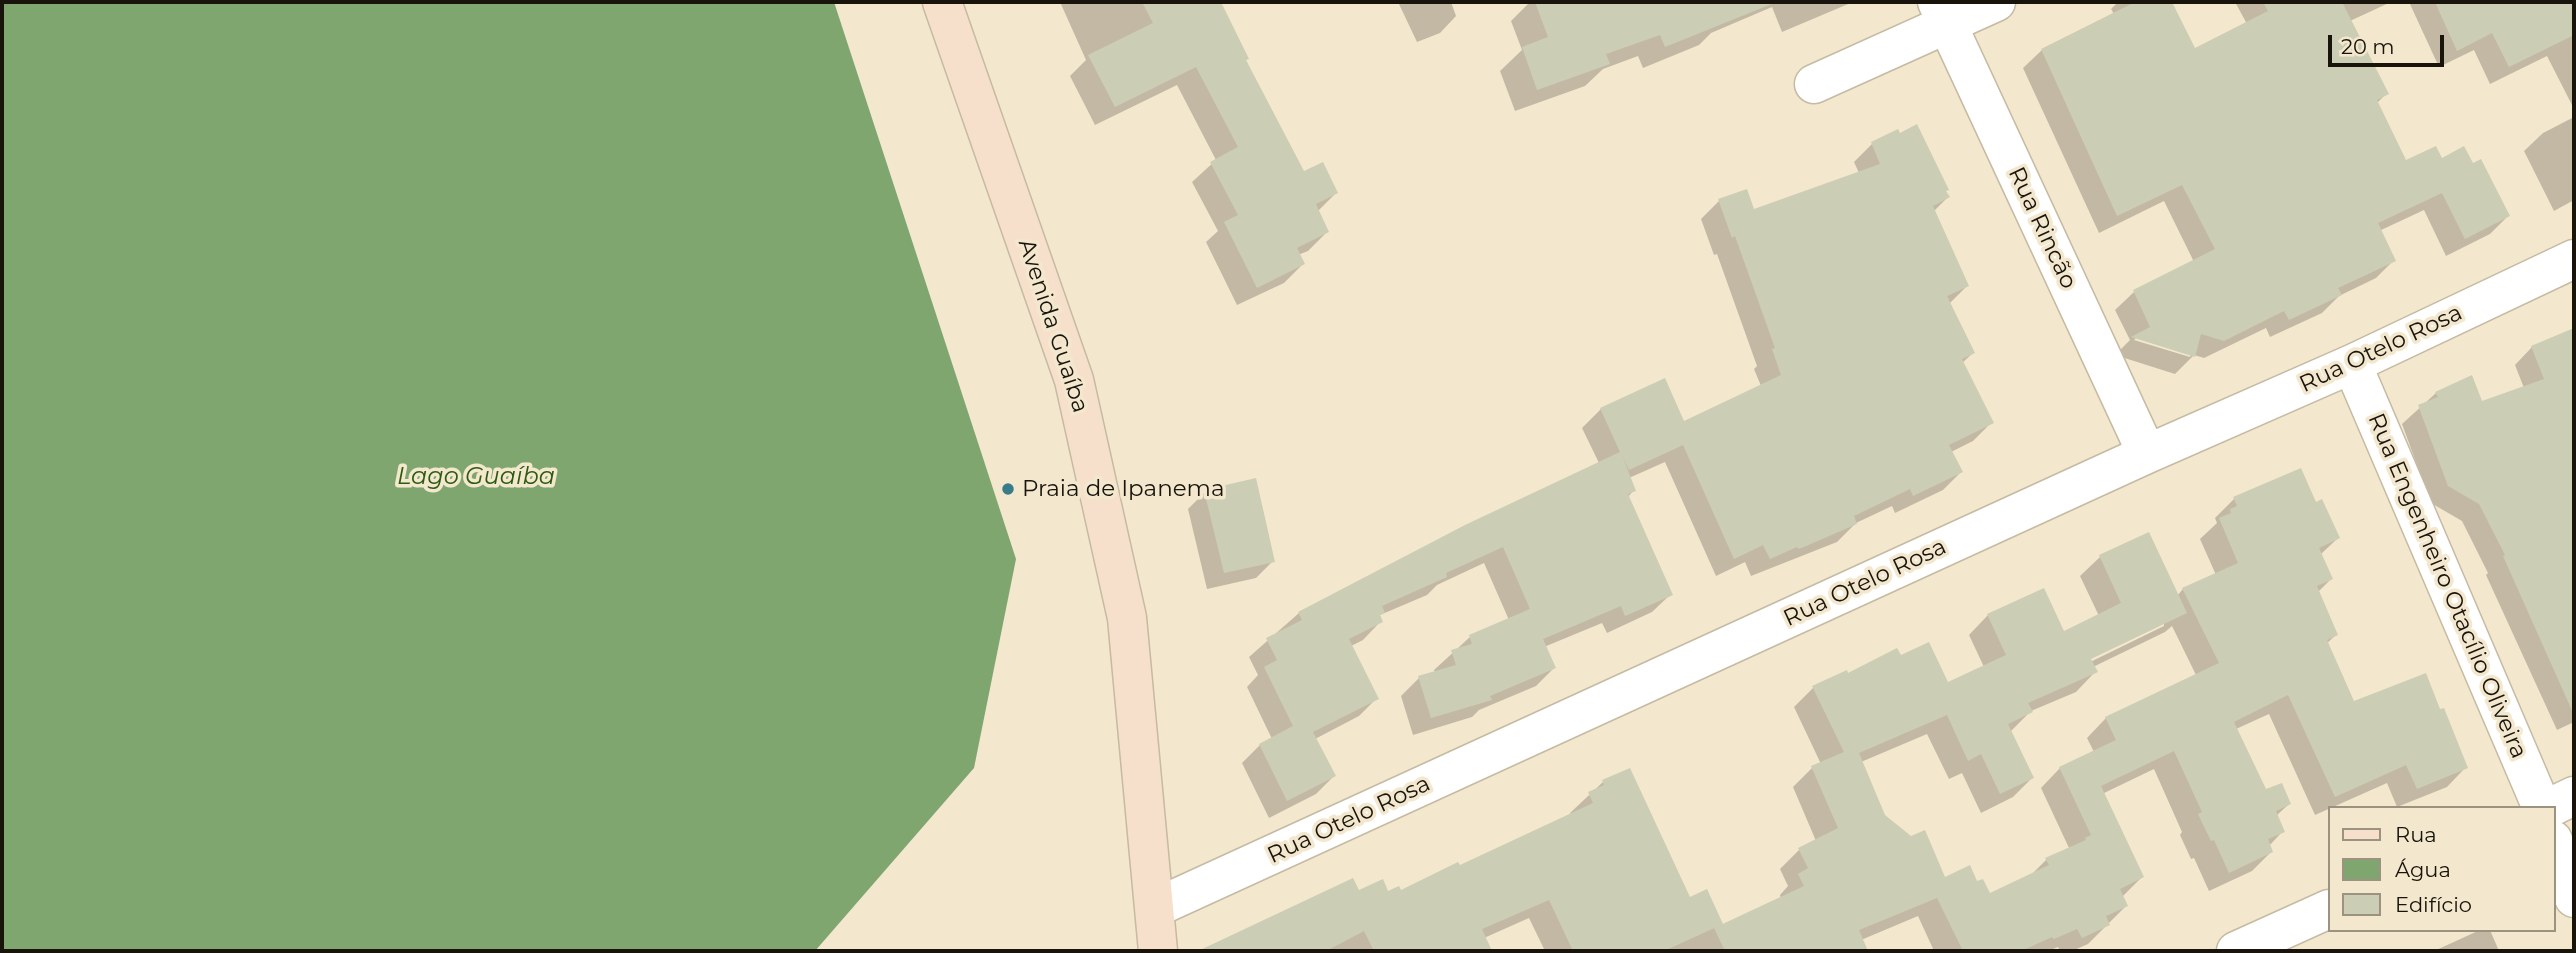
<!DOCTYPE html>
<html>
<head>
<meta charset="utf-8">
<style>
  body { margin:0 }
  #map { position:relative; width:2576px; height:953px; overflow:hidden; background:#f3e7ce; font-family:Montserrat,sans-serif }
  canvas { display:block }
  .frame { position:absolute; inset:0; border:4px solid #18140c; pointer-events:none }
  .legend { position:absolute; left:2328px; top:806px; width:228px; height:126px; box-sizing:border-box; background:#f3e7ce; border:2px solid #9b9380; margin:0; padding:9px 12px; list-style:none; font-size:21px; color:#18140c }
  .legend li { display:flex; align-items:center; gap:14px; height:35px }
  .legend b { width:35px; border:2px solid #9b9380 }
  .scale { position:absolute; left:2328px; top:35px; width:116px; height:32px; box-sizing:border-box; border:4px solid #18140c; border-top:0; padding-left:9px; font-size:21px; line-height:24px; white-space:nowrap; color:#18140c; -webkit-text-stroke:5px #f3e7ce; paint-order:stroke }
</style>
</head>
<body>
<div id="map">
<canvas width="2576" height="953"></canvas>
<div class="frame"></div>
<ul class="legend">
<li><b style="height:9px;background:#f7e0cb"></b>Rua</li>
<li><b style="height:19px;background:#7fa66f"></b>Água</li>
<li><b style="height:19px;background:#cbcdb4"></b>Edifício</li>
</ul>
<div class="scale">20 m</div>
</div>
<script>
const context = document.querySelector('canvas').getContext('2d');
context.lineJoin = 'round';
function paint(path, color) {
  context.fillStyle = color;
  context.fill(path, 'evenodd');
}
function stroke(path, color, width, dash) {
  context.strokeStyle = color;
  context.lineWidth = width;
  context.lineCap = dash ? 'butt' : 'round';
  context.setLineDash(dash || []);
  context.stroke(path);
}
function drawText(font, color, halo, rows, align = 'center') {
  context.font = font + ' Montserrat,sans-serif';
  context.lineWidth = 7;
  context.setLineDash([]);
  context.textBaseline = 'middle';
  context.strokeStyle = halo;
  context.fillStyle = color;
  for (const [text, x, y, turn = 0] of rows) {
    context.save();
    context.translate(x, y);
    context.rotate((+turn || 0) * Math.PI / 180);
    context.textAlign = isNaN(turn) ? turn : align;
    if (halo) context.strokeText(text, 0, 0);
    context.fillText(text, 0, 0);
    context.restore();
  }
}
paint(new Path2D(`
  M 2,2 L 834,2 L 1016,559 L 974,768 L 815,951 L 2,951 Z`), '#7fa66f');
paint(new Path2D(`
  M 1060,2 L 1219,2 L 1247,59 L 1245,61 L 1303,174 L 1336,193 L 1317,212 L 1327,232 L 1308,251 L 1298,255 L 1303,264 L 1284,283 L 1237,305 L 1206,242 L 1218,231 L 1192,182 L 1216,160 L 1177,85 L 1095,125 L 1070,76 L 1086,60 Z
  M 1398,2 L 1451,2 L 1456,16 L 1440,33 L 1417,42 Z
  M 1530,2 L 1853,2 L 1782,32 L 1772,7 L 1711,33 L 1699,45 L 1643,68 L 1638,56 L 1603,69 L 1585,86 L 1515,111 L 1500,71 L 1522,50 L 1511,21 Z
  M 2118,2 L 2170,2 L 2195,51 L 2247,24 L 2235,2 L 2391,2 L 2350,21 L 2387,93 L 2377,103 L 2406,163 L 2441,160 L 2508,216 L 2490,234 L 2446,256 L 2424,210 L 2379,231 L 2394,260 L 2376,278 L 2339,296 L 2322,313 L 2270,337 L 2266,328 L 2204,358 L 2194,355 L 2175,374 L 2115,355 L 2130,340 L 2115,310 L 2134,292 L 2194,262 L 2164,201 L 2099,233 L 2023,68 L 2042,50 L 2114,14 L 2111,9 ZM 2137,337 L 2191,354 L 2190,357 L 2134,340 Z
  M 2409,2 L 2574,2 L 2574,109 L 2547,56 L 2490,84 L 2474,50 L 2439,67 Z
  M 2574,117 L 2574,200 L 2554,211 L 2524,151 L 2543,133 Z
  M 1872,144 L 1945,192 L 1948,197 L 1933,212 L 1967,286 L 1949,304 L 1973,353 L 1962,363 L 1991,423 L 1973,441 L 1951,452 L 1961,472 L 1943,490 L 1895,513 L 1892,506 L 1856,523 L 1837,542 L 1751,576 L 1745,562 L 1716,576 L 1665,462 L 1629,478 L 1634,490 L 1628,497 L 1671,594 L 1652,612 L 1607,633 L 1602,623 L 1544,647 L 1554,668 L 1536,686 L 1479,710 L 1472,717 L 1413,735 L 1401,696 L 1419,678 L 1435,673 L 1434,670 L 1470,637 L 1509,620 L 1484,563 L 1437,585 L 1427,595 L 1380,615 L 1381,621 L 1363,640 L 1351,646 L 1377,698 L 1359,716 L 1315,739 L 1334,776 L 1316,794 L 1269,818 L 1242,763 L 1260,745 L 1272,739 L 1247,687 L 1258,675 L 1249,657 L 1299,613 L 1599,463 L 1582,428 L 1601,409 L 1664,381 L 1683,423 L 1761,386 L 1754,369 L 1757,366 L 1717,254 L 1714,255 L 1701,219 L 1719,201 L 1753,212 L 1859,173 L 1854,162 Z
  M 2574,330 L 2574,722 L 2557,730 L 2486,575 L 2488,573 L 2462,521 L 2431,503 L 2402,424 L 2436,393 L 2481,403 L 2524,388 L 2515,365 L 2532,347 Z
  M 1205,492 L 1273,561 L 1256,578 L 1207,589 L 1188,509 Z
  M 2234,499 L 2315,504 L 2338,538 L 2320,555 L 2331,579 L 2318,592 L 2336,635 L 2326,644 L 2353,704 L 2466,767 L 2447,787 L 2397,807 L 2387,783 L 2315,815 L 2269,714 L 2236,729 L 2265,791 L 2289,804 L 2276,816 L 2283,831 L 2269,846 L 2271,852 L 2252,871 L 2209,891 L 2194,858 L 2191,859 L 2180,835 L 2182,832 L 2154,769 L 2102,794 L 2142,877 L 2122,897 L 2126,906 L 2088,944 L 2072,951 L 2060,951 L 2058,947 L 2048,951 L 1934,951 L 1918,916 L 1861,940 L 1866,949 L 1864,951 L 1545,951 L 1529,918 L 1484,938 L 1489,951 L 1346,951 L 1345,949 L 1340,951 L 1228,951 L 1358,893 L 1400,892 L 1459,867 L 1571,816 L 1570,813 L 1603,782 L 1689,900 L 1723,926 L 1781,899 L 1780,895 L 1788,886 L 1780,869 L 1799,850 L 1816,841 L 1793,787 L 1812,768 L 1821,764 L 1794,707 L 1813,688 L 1900,657 L 1947,684 L 1984,667 L 1969,635 L 1988,615 L 2063,634 L 2099,616 L 2080,576 L 2100,557 L 2149,534 L 2177,596 L 2183,589 L 2216,575 L 2200,539 L 2217,523 L 2215,518 ZM 2164,622 L 2164,626 L 2084,665 L 2082,662 ZM 2172,626 L 2196,675 L 2106,718 L 2087,738 L 2094,752 L 2060,768 L 2041,788 L 2069,848 L 2046,860 L 2030,876 L 1989,895 L 1976,884 L 1944,879 L 1884,816 L 1861,762 L 1927,734 L 1949,779 L 1962,773 L 1981,813 L 2013,797 L 2032,778 L 2010,732 L 2031,711 L 2076,692 L 2095,672 L 2093,667 L 2165,632 Z
  M 2480,930 L 2490,930 L 2499,951 L 2434,951 Z`), '#0003');
paint(new Path2D(`
  M 1142,2 L 1221,2 L 1249,59 L 1246,60 L 1304,171 L 1323,162 L 1338,193 L 1316,204 L 1329,232 L 1297,248 L 1305,264 L 1257,288 L 1224,222 L 1238,215 L 1210,162 L 1238,147 L 1196,67 L 1115,107 L 1088,55 L 1153,23 Z
  M 1535,2 L 1773,2 L 1774,3 L 1665,47 L 1660,35 L 1606,54 L 1610,64 L 1537,90 L 1522,47 L 1548,37 Z
  M 2135,2 L 2172,2 L 2195,48 L 2268,11 L 2263,2 L 2342,2 L 2389,94 L 2377,100 L 2406,160 L 2436,146 L 2442,158 L 2464,146 L 2473,163 L 2481,159 L 2510,216 L 2465,239 L 2442,193 L 2378,223 L 2396,261 L 2338,288 L 2342,295 L 2289,320 L 2284,311 L 2224,341 L 2201,334 L 2195,357 L 2131,337 L 2150,327 L 2133,290 L 2215,249 L 2182,185 L 2117,216 L 2041,49 Z
  M 2435,2 L 2574,2 L 2574,35 L 2509,67 L 2492,33 L 2457,51 Z
  M 1917,124 L 1949,190 L 1946,191 L 1950,197 L 1933,206 L 1969,286 L 1947,296 L 1975,353 L 1962,359 L 1994,423 L 1949,445 L 1963,472 L 1913,496 L 1910,489 L 1854,516 L 1857,524 L 1799,549 L 1797,547 L 1770,559 L 1763,545 L 1734,559 L 1683,445 L 1629,470 L 1622,455 L 1636,491 L 1628,494 L 1673,595 L 1625,616 L 1621,606 L 1543,639 L 1556,668 L 1490,696 L 1492,700 L 1431,718 L 1418,676 L 1456,665 L 1451,650 L 1472,644 L 1469,635 L 1530,609 L 1503,547 L 1446,573 L 1447,577 L 1382,606 L 1385,613 L 1380,615 L 1383,622 L 1349,639 L 1379,699 L 1313,732 L 1336,776 L 1287,801 L 1259,744 L 1293,726 L 1264,667 L 1277,660 L 1266,638 L 1302,620 L 1298,612 L 1465,525 L 1620,452 L 1600,408 L 1665,378 L 1684,421 L 1781,375 L 1772,349 L 1775,348 L 1735,236 L 1732,238 L 1718,199 L 1747,189 L 1754,209 L 1880,164 L 1871,142 L 1898,129 L 1900,133 Z
  M 2574,328 L 2573,450 L 2574,715 L 2503,556 L 2505,555 L 2479,504 L 2448,486 L 2418,405 L 2438,397 L 2435,392 L 2472,375 L 2482,401 L 2544,379 L 2531,346 Z
  M 2301,468 L 2316,502 L 2322,499 L 2340,538 L 2319,548 L 2333,579 L 2317,586 L 2338,635 L 2327,640 L 2354,701 L 2426,673 L 2440,709 L 2444,708 L 2468,768 L 2417,789 L 2406,765 L 2335,797 L 2288,695 L 2234,722 L 2266,789 L 2282,783 L 2291,804 L 2276,811 L 2285,832 L 2268,839 L 2273,852 L 2229,873 L 2214,840 L 2211,841 L 2198,814 L 2202,812 L 2174,751 L 2101,786 L 2144,877 L 2120,889 L 2128,906 L 2106,916 L 2110,925 L 2082,938 L 2077,929 L 2054,939 L 2052,937 L 2021,951 L 1963,951 L 1937,898 L 1859,930 L 1868,951 L 1725,951 L 1714,928 L 1804,886 L 1798,874 L 1808,868 L 1798,848 L 1838,828 L 1811,766 L 1844,752 L 1812,686 L 1847,670 L 1848,673 L 1897,648 L 1901,655 L 1929,642 L 1948,682 L 2006,655 L 1987,614 L 2044,588 L 2064,631 L 2121,603 L 2099,555 L 2149,532 L 2187,613 L 2091,659 L 2098,672 L 2028,703 L 2033,712 L 2008,724 L 2034,778 L 2000,794 L 1981,754 L 1968,761 L 1947,715 L 1859,753 L 1885,815 L 1911,836 L 1925,830 L 1945,877 L 1970,865 L 1977,881 L 1983,879 L 1990,893 L 2049,865 L 2045,858 L 2086,840 L 2085,838 L 2091,835 L 2059,767 L 2116,740 L 2105,717 L 2219,663 L 2182,588 L 2238,563 L 2219,518 L 2231,513 L 2230,509 L 2237,506 L 2233,497 Z
  M 1256,478 L 1275,562 L 1224,573 L 1204,490 Z
  M 1630,768 L 1690,897 L 1707,889 L 1723,924 L 1664,951 L 1573,951 L 1549,900 L 1482,929 L 1492,951 L 1374,951 L 1364,931 L 1326,951 L 1198,951 L 1353,878 L 1359,890 L 1383,879 L 1388,891 L 1399,886 L 1401,890 L 1458,862 L 1460,865 L 1593,803 L 1588,792 L 1604,785 L 1602,780 Z`), '#cbcdb4');
const street = new Path2D(`
  M 1937,2 L 2147,454
  M 1814,84 L 1996,2
  M 2352,364 L 2542,808
  M 2549,808 L 2574,796
  M 2553,840 L 2574,898
  M 1155,908 L 2147,454 L 2352,364 L 2574,259
  M 2236,951 L 2329,909`);
const secondary = new Path2D(`
  M 942,2 L 1074,380 L 1127,618 L 1158,951`);
stroke(street, '#c5baa2', 41);
stroke(secondary, '#c5baa2', 41);
stroke(street, '#fff', 38);
stroke(secondary, '#f7e0cb', 38);
for (const [x, y, r, color] of [
  [1008,489,7,"#387c8a"]
]) {
  const dot = new Path2D();
  dot.arc(x, y, r, 0, 2 * Math.PI);
  context.fillStyle = color;
  context.fill(dot);
  stroke(dot, '#f3e7ce', 2.5);
}
drawText('23px', '#18140c', '#f3e7ce', [
  ["Rua Rincão",2042,228,65],
  ["Avenida Guaíba",1053,326,72],
  ["Rua Otelo Rosa",2381,349,-25],
  ["Rua Otelo Rosa",1865,583,-25],
  ["Rua Engenheiro Otacílio Oliveira",2447,586,67],
  ["Rua Otelo Rosa",1349,820,-25]
]);
drawText('23px', '#18140c', '#f3e7ce', [
  ["Praia de Ipanema",1022,489]
], 'left');
drawText('italic 24px', '#2a5b0e', '#f3e7ce', [
  ["Lago Guaíba",476,477]
]);
</script>
</body>
</html>
